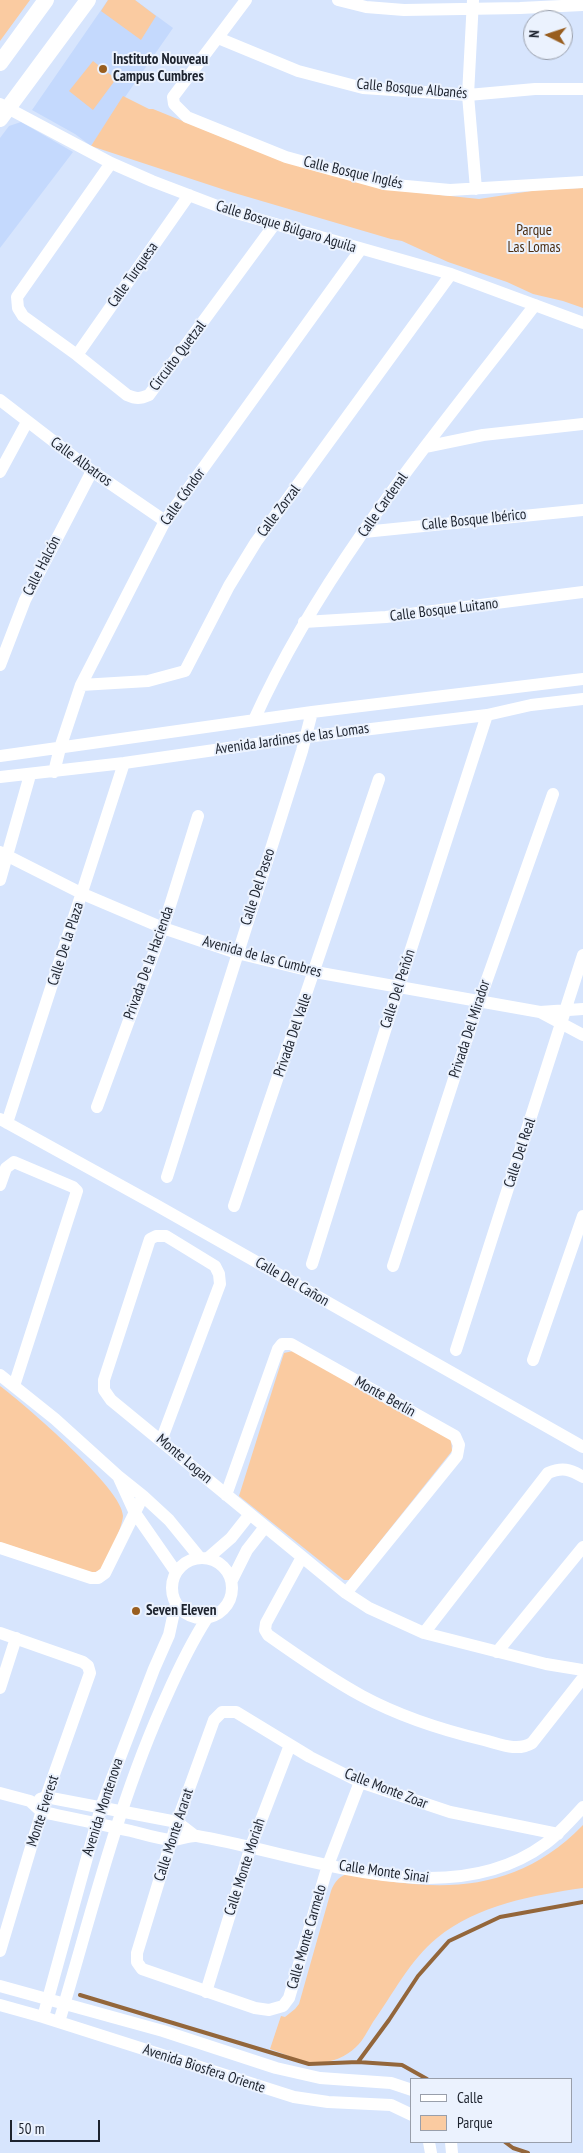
<!DOCTYPE html>
<html>
<head>
<meta charset="utf-8">
<style>
  body { margin:0 }
  #map { position:relative; width:583px; height:2153px; overflow:hidden; background:#d7e5fd; font-family:"PT Sans Narrow",sans-serif }
  canvas { display:block }
  .legend { position:absolute; left:410px; top:2078px; width:162px; height:65px; box-sizing:border-box; background:#ebf2fe; border:1px solid #999fab; margin:0; padding:6px 9px; list-style:none; font-size:15px; color:#1d232e }
  .legend li { display:flex; align-items:center; gap:10px; height:25px }
  .legend b { width:25px; border:1px solid #999fab }
  .north { position:absolute; left:523px; top:10px; width:50px; height:50px; box-sizing:border-box; background:#ebf2fe; border:1px solid #999fab; border-radius:50%; rotate:274deg; font-size:14px; font-weight:700; line-height:20px; text-align:center; color:#1d232e }
  .north::after { content:''; display:block; margin:auto; width:18px; height:22px; background:#995e1f; clip-path:polygon(50% 0,100% 100%,50% 72%,0 100%) }
  .scale { position:absolute; left:10px; top:2120px; width:90px; height:22px; box-sizing:border-box; border:2px solid #1d232e; border-top:0; padding-left:6px; font-size:15px; line-height:18px; white-space:nowrap; color:#1d232e; -webkit-text-stroke:4px #ebf2fe; paint-order:stroke }
</style>
</head>
<body>
<div id="map">
<canvas width="583" height="2153"></canvas>
<ul class="legend">
<li><b style="height:6px;background:#fff"></b>Calle</li>
<li><b style="height:14px;background:#facba1"></b>Parque</li>
</ul>
<div class="north">N</div>
<div class="scale">50 m</div>
</div>
<script>
const context = document.querySelector('canvas').getContext('2d');
context.lineJoin = 'round';
function paint(path, color) {
  context.fillStyle = color;
  context.fill(path, 'evenodd');
}
function stroke(path, color, width, dash) {
  context.strokeStyle = color;
  context.lineWidth = width;
  context.lineCap = dash ? 'butt' : 'round';
  context.setLineDash(dash || []);
  context.stroke(path);
}
function drawText(font, color, halo, rows, align = 'center') {
  context.font = font + ' "PT Sans Narrow",sans-serif';
  context.lineWidth = 4;
  context.setLineDash([]);
  context.textBaseline = 'middle';
  context.strokeStyle = halo;
  context.fillStyle = color;
  for (const [text, x, y, turn = 0] of rows) {
    context.save();
    context.translate(x, y);
    context.rotate((+turn || 0) * Math.PI / 180);
    context.textAlign = isNaN(turn) ? turn : align;
    if (halo) context.strokeText(text, 0, 0);
    context.fillText(text, 0, 0);
    context.restore();
  }
}
paint(new Path2D(`
  M 108,0 L 135,0 L 173,28 L 91,146 L 75,134 L 32,110 Z
  M 21,122 L 73,152 L 0,248 L 0,138 L 9,126 Z`), '#c4d9fd');
paint(new Path2D(`
  M 0,0 L 30,0 L 0,41 Z
  M 108,0 L 135,0 L 156,16 L 141,40 L 101,11 Z
  M 93,61 L 116,79 L 93,110 L 69,91 Z
  M 123,96 L 149,109 L 153,109 L 254,150 L 383,189 L 479,199 L 538,190 L 583,188 L 583,308 L 563,301 L 533,294 L 507,282 L 448,262 L 402,241 L 391,239 L 231,192 L 91,146 Z
  M 293,1351 L 451,1440 L 452,1451 L 349,1580 L 344,1580 L 239,1496 L 284,1353 Z
  M 0,1386 C 23,1403 124,1490 123,1516 C 122,1528 109,1556 105,1568 L 93,1573 L 0,1542 Z
  M 583,1825 L 583,1888 C 534,1895 477,1905 437,1938 C 410,1960 393,1994 373,2022 C 368,2030 363,2041 356,2047 C 346,2057 332,2062 318,2063 C 303,2063 285,2054 270,2049 L 281,2016 L 285,2017 L 295,2009 L 299,2004 L 331,1891 C 334,1883 338,1877 347,1874 C 437,1892 514,1896 583,1825 Z`), '#facba1');
stroke(new Path2D(`
  M 80,1995 L 309,2064 L 358,2062 L 402,2065 L 427,2079
  M 358,2062 L 389,2020 L 418,1976 L 449,1941 L 500,1917 L 583,1902
  M 505,2142 L 513,2148 L 528,2153`), '#93663b', 4);
stroke(new Path2D(`
  M 246,0 L 173,97 L 174,104 L 187,117 L 286,157 L 384,184 L 450,190 L 583,182
  M 338,0 L 366,7 L 404,10 L 520,8 L 583,5
  M 473,0 L 468,95 L 476,189
  M 218,38 L 298,71 L 363,88 L 468,95 L 535,89 L 583,89
  M 0,104 L 111,163 L 152,181 L 233,212 L 451,274 L 583,323
  M 111,163 L 17,297 L 18,308 L 23,316 L 77,355 L 127,395 C 136,399 140,399 149,395 L 274,225
  M 77,355 L 189,195
  M 0,400 L 92,471 L 165,521
  M 425,447 L 483,435 L 583,424
  M 0,472 L 27,422
  M 364,532 L 583,510
  M 304,622 L 386,617 L 583,592
  M 0,665 L 25,600 L 92,471
  M 81,685 L 148,681 L 185,671 L 229,586 L 256,542 L 451,274
  M 254,720 C 322,569 434,436 535,305
  M 0,756 L 312,712 L 583,679
  M 54,772 L 60,748 L 81,685 L 165,521 L 361,249
  M 0,777 L 124,763 L 305,737 L 487,715 L 531,705 L 583,699
  M 0,852 L 83,894 L 163,928 L 237,953 L 315,972 L 540,1012 L 583,1009
  M 0,880 L 30,775
  M 540,1012 L 583,1035
  M 97,1107 L 163,928 L 198,816
  M 0,1119 L 156,1205 L 583,1447
  M 7,1123 L 124,763
  M 167,1177 L 302,751 L 312,712
  M 0,1185 L 6,1168 L 14,1162 L 73,1187 L 77,1191 L 14,1386
  M 234,1206 L 379,779
  M 312,1264 L 399,986 L 487,715
  M 393,1266 L 479,1002 L 553,794
  M 456,1350 L 583,955
  M 533,1360 L 583,1216
  M 0,1375 L 55,1419 L 118,1476 L 143,1496 L 169,1520 L 200,1558
  M 161,1441 L 220,1284 L 219,1274 L 215,1266 L 166,1236 L 156,1236 L 150,1239 L 104,1380 L 104,1390 L 111,1400 L 346,1593 L 369,1608 L 424,1633 L 546,1664 L 583,1670
  M 119,1478 L 135,1513 L 176,1572
  M 226,1495 L 278,1349 L 282,1344 L 291,1344 L 455,1436 L 459,1445 L 457,1456 L 346,1593
  M 0,1548 L 91,1578 L 98,1578 L 105,1573 L 143,1496
  M 302,1557 L 266,1623 L 265,1630 L 268,1635 C 299,1657 329,1678 362,1696 C 399,1716 442,1730 484,1740 C 500,1744 517,1752 532,1743 L 583,1678
  M172 1588a30 30 0 1 1 60 0a30 30 0 1 1-60 0Z
  M 208,1558 L 231,1538 L 250,1514
  M 232,1580 L 247,1550 L 265,1527
  M 0,1633 L 83,1662 L 88,1666 L 90,1673 L 46,1797 L 0,1951
  M 424,1633 L 548,1473 C 562,1467 570,1469 583,1477
  M 497,1652 L 583,1547
  M 0,1688 L 16,1638
  M 360,1782 L 328,1865 L 289,1998 L 283,2006 L 269,2010 L 255,2008 L 142,1969 L 137,1962 L 137,1953 L 177,1822 L 214,1720 L 222,1712 L 236,1712 L 310,1757 L 360,1782 L 450,1812 L 558,1834
  M 0,1793 L 30,1801 L 42,1812 C 71,1818 101,1824 131,1831 C 143,1834 158,1839 171,1840 C 180,1840 189,1835 197,1836 C 304,1854 447,1916 545,1844 C 560,1833 571,1820 583,1807
  M 40,1799 L 46,1797 L 177,1822 L 195,1836
  M 0,1986 L 163,2031 L 276,2068 L 320,2078 L 391,2083 L 412,2090
  M 206,1992 L 250,1849 L 290,1745
  M 0,2005 L 43,2017 L 294,2097 L 328,2102 L 391,2105 L 412,2115
  M 43,2017 L 101,1807 L 154,1669 L 169,1635 L 176,1603
  M 59,2022 C 92,1912 119,1799 167,1695 C 179,1668 191,1643 207,1618
  M 429,2142 L 431,2153
  M 451,2142 L 452,2153`), '#fff', 12);
stroke(new Path2D(`
  M 0,63 L 46,0
  M 0,119 L 88,0`), '#fff', 16);
for (const [x, y, r, color] of [
  [103,69,5,"#995e1f"],
  [136,1611,5,"#995e1f"]
]) {
  const dot = new Path2D();
  dot.arc(x, y, r, 0, 2 * Math.PI);
  context.fillStyle = color;
  context.fill(dot);
  stroke(dot, '#ebf2fe', 2);
}
drawText('bold 15px', '#1d232e', '#ebf2fe', [
  ["Instituto Nouveau",113,60],
  ["Campus Cumbres",113,77],
  ["Seven Eleven",146,1611]
], 'left');
drawText('15px', '#1d232e', '#ebf2fe', [
  ["Calle Bosque Albanés",412,89,5],
  ["Calle Bosque Inglés",353,173,13],
  ["Calle Bosque Búlgaro Aguila",286,227,17],
  ["Calle Turquesa",133,275,-55],
  ["Circuito Quetzal",178,356,-53],
  ["Calle Albatros",81,462,36],
  ["Calle Cóndor",183,497,-55],
  ["Calle Cardenal",383,505,-55],
  ["Calle Zorzal",279,511,-53],
  ["Calle Bosque Ibérico",474,520,-6],
  ["Calle Halcón",42,566,-63],
  ["Calle Bosque Luitano",444,610,-7],
  ["Avenida Jardines de las Lomas",292,739,-8],
  ["Calle Del Paseo",258,887,-72],
  ["Calle De la Plaza",66,944,-72],
  ["Avenida de las Cumbres",262,957,15],
  ["Privada De la Hacienda",149,963,-70],
  ["Calle Del Peñón",398,989,-72],
  ["Privada Del Mirador",470,1029,-72],
  ["Privada Del Valle",293,1035,-71],
  ["Calle Del Real",520,1153,-72],
  ["Calle Del Cañon",292,1282,30],
  ["Monte Berlín",385,1397,29],
  ["Monte Logan",184,1459,40],
  ["Calle Monte Zoar",386,1789,21],
  ["Avenida Montenova",103,1807,-72],
  ["Monte Everest",43,1811,-72],
  ["Calle Monte Ararat",174,1835,-72],
  ["Calle Monte Moriah",245,1867,-72],
  ["Calle Monte Sinai",384,1872,8],
  ["Calle Monte Carmelo",307,1937,-74],
  ["Avenida Biosfera Oriente",204,2069,18]
]);
drawText('15px', '#4c2f13', '#ebf2fe', [
  ["Parque",534,231],
  ["Las Lomas",534,248]
]);
</script>
</body>
</html>
